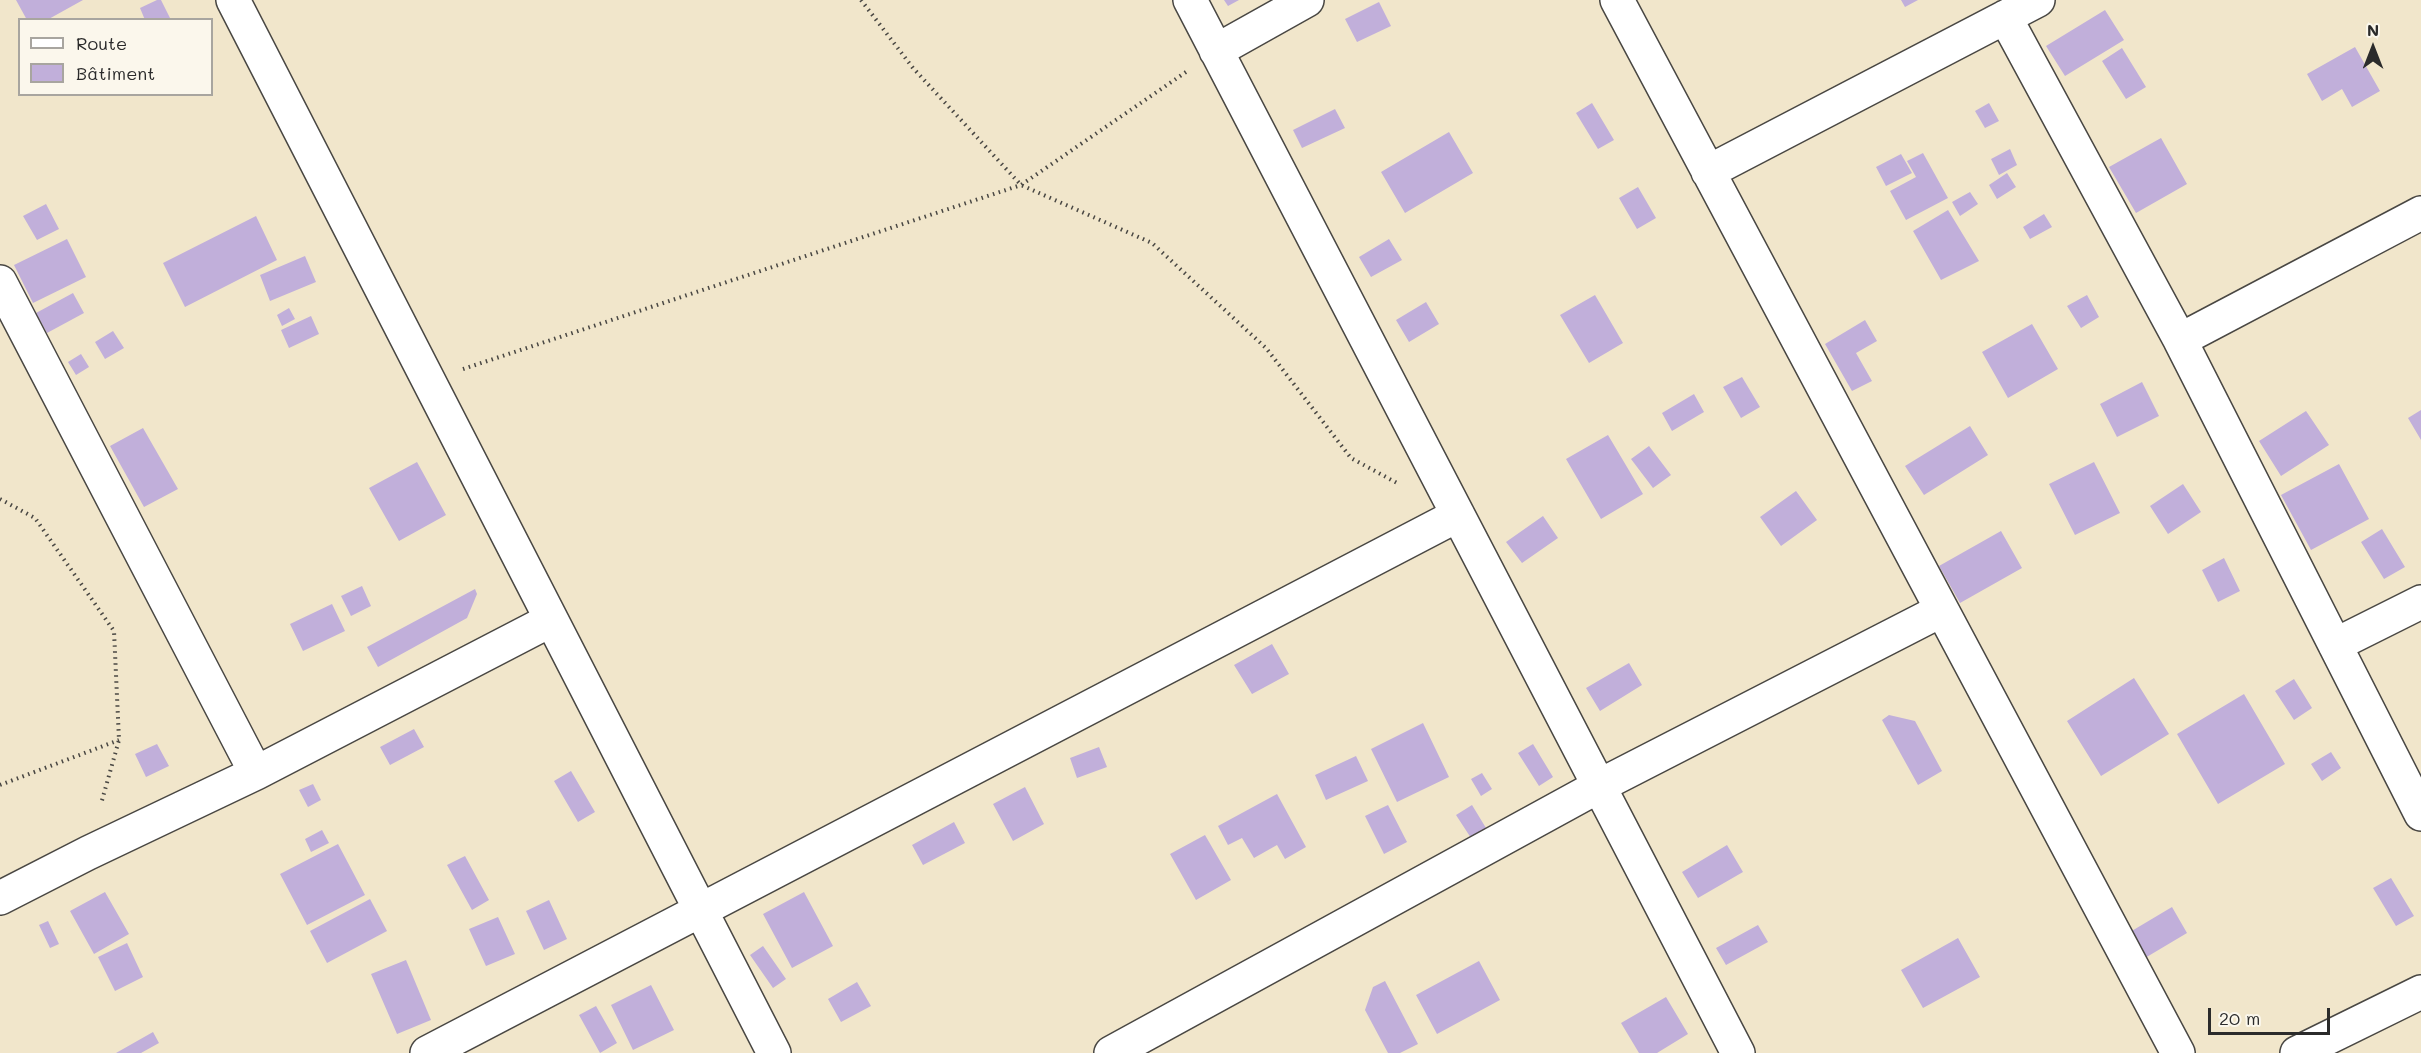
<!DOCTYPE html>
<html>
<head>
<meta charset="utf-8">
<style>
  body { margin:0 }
  #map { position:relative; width:2421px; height:1053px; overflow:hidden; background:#f1e6cb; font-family:Mali,sans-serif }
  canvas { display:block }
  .legend { position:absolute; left:18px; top:18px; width:195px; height:78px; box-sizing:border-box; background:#fbf7ec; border:2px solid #a8a59f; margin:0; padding:8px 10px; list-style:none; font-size:18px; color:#2b2b2b }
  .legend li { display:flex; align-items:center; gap:12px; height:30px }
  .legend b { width:30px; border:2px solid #a8a59f }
  .north { position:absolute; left:2343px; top:18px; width:60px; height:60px; -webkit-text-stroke:4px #fbf7ec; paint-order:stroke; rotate:0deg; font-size:16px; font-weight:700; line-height:24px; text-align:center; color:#2b2b2b }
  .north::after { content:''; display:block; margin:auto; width:21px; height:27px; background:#2b2b2b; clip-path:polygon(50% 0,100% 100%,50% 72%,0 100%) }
  .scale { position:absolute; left:2208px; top:1008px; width:122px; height:27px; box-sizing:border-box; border:3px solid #2b2b2b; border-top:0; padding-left:8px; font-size:18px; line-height:21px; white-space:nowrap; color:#2b2b2b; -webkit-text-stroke:4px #fbf7ec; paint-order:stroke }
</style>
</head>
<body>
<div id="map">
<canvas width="2421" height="1053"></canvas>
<ul class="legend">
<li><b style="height:8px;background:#fff"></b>Route</li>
<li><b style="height:16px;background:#c1afda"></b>Bâtiment</li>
</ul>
<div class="north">N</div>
<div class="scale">20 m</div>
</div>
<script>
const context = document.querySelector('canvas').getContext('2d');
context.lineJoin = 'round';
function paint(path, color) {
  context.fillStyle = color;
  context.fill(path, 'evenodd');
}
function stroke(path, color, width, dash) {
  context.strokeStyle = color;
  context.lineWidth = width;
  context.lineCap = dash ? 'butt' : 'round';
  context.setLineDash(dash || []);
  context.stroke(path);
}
paint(new Path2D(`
  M 16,0 L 83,0 L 47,20 L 27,20 Z
  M 157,0 L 161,0 L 171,20 L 145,20 L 140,8 Z
  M 1224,0 L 1239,0 L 1228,6 Z
  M 1901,0 L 1918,0 L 1905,7 Z
  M 1379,2 L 1391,26 L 1357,42 L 1345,19 Z
  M 2105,10 L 2124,40 L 2065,76 L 2046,46 Z
  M 2355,47 L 2380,91 L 2352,107 L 2342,89 L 2322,101 L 2307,74 Z
  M 2122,48 L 2146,87 L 2126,99 L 2102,61 Z
  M 1592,103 L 1614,140 L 1598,149 L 1576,113 Z
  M 1989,103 L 1999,121 L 1985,128 L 1975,111 Z
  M 1335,109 L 1345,128 L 1302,148 L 1293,130 Z
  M 1449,132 L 1473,173 L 1405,213 L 1381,172 Z
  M 2161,138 L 2187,184 L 2136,213 L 2109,167 Z
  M 2010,149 L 2017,165 L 1999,175 L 1991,159 Z
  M 1923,153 L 1948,198 L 1906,220 L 1890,191 L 1916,177 L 1907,161 Z
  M 1901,154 L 1912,173 L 1886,186 L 1876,167 Z
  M 2007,173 L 2016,187 L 1997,199 L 1989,185 Z
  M 1638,187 L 1656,218 L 1637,229 L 1619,198 Z
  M 1970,192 L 1978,204 L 1960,216 L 1952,202 Z
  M 46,204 L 59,229 L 37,240 L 23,216 Z
  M 1948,210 L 1979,261 L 1941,280 L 1913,231 Z
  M 2044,214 L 2052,227 L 2030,239 L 2023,227 Z
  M 256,216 L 277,260 L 185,307 L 163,263 Z
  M 67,239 L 86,277 L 33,303 L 14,265 Z
  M 1389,239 L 1402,260 L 1371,277 L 1359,257 Z
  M 305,256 L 316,282 L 270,301 L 260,275 Z
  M 73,293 L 84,313 L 47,333 L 36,313 Z
  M 1595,295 L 1623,343 L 1589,363 L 1560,315 Z
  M 2087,295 L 2099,317 L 2081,328 L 2067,306 Z
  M 1426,302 L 1439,324 L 1409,342 L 1396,320 Z
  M 289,308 L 295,319 L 282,326 L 277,315 Z
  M 311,316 L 319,334 L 289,348 L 281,330 Z
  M 1865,320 L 1877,341 L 1856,353 L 1872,381 L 1852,391 L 1825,344 Z
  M 2032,324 L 2058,369 L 2008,398 L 1982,352 Z
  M 113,331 L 124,348 L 105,359 L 95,342 Z
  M 81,354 L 89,367 L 76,375 L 68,362 Z
  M 1742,377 L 1760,407 L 1741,418 L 1723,387 Z
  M 2142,382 L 2159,416 L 2117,437 L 2100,404 Z
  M 1694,394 L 1704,412 L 1672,431 L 1662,413 Z
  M 2421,410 L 2421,440 L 2408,418 Z
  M 2306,411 L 2329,445 L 2281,476 L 2259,441 Z
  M 1970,426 L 1988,455 L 1924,495 L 1905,466 Z
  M 143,428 L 178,489 L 144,507 L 110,446 Z
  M 1608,435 L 1643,494 L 1601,519 L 1566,459 Z
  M 1649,446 L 1671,475 L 1653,488 L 1631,459 Z
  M 417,462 L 446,515 L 399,541 L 369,488 Z
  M 2094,462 L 2120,513 L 2075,535 L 2049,484 Z
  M 2339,464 L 2369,519 L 2311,550 L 2281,495 Z
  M 2183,484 L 2201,512 L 2168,534 L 2150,506 Z
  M 1796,491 L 1817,520 L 1781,546 L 1760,517 Z
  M 1543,516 L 1558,538 L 1522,563 L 1506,542 Z
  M 2382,529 L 2405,567 L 2384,579 L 2361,542 Z
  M 2001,531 L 2022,568 L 1960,603 L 1939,566 Z
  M 2224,558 L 2240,591 L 2218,602 L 2202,570 Z
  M 362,586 L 371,606 L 351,616 L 341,596 Z
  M 475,589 L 477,594 L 467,618 L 378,667 L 367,647 Z
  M 332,604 L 345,631 L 303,651 L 290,624 Z
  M 1272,644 L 1289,674 L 1252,694 L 1234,665 Z
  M 1629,663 L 1642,685 L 1600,711 L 1586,688 Z
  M 2134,678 L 2169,734 L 2101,776 L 2067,721 Z
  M 2294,679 L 2312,708 L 2294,720 L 2275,691 Z
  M 2244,694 L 2285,764 L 2218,804 L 2177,734 Z
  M 1889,715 L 1915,721 L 1942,771 L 1918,785 L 1882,720 Z
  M 1423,723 L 1449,777 L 1397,802 L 1371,749 Z
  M 414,729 L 424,747 L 390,765 L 380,747 Z
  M 157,744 L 169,766 L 146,777 L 135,754 Z
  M 1533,744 L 1553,777 L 1539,786 L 1518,753 Z
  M 1099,747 L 1107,767 L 1077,778 L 1070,758 Z
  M 2331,752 L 2341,768 L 2322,781 L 2311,764 Z
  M 1356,756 L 1368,781 L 1326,800 L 1315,775 Z
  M 571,771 L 595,812 L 578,822 L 554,781 Z
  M 1482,773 L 1492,789 L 1481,796 L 1471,779 Z
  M 313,784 L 321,800 L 308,807 L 299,790 Z
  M 1025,787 L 1044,824 L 1013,841 L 993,804 Z
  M 1277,794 L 1306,847 L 1285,859 L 1277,845 L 1254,858 L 1242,838 L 1228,845 L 1218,826 Z
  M 1388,805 L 1407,842 L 1384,854 L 1365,816 Z
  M 1472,805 L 1486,828 L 1471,838 L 1456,815 Z
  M 954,822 L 965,843 L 923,865 L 912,845 Z
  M 322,830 L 329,843 L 311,852 L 305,839 Z
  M 1205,835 L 1231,880 L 1196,900 L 1170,854 Z
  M 338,844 L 365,895 L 307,925 L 280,874 Z
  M 1727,845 L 1743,872 L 1698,898 L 1682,872 Z
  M 465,856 L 489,900 L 472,910 L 447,865 Z
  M 2391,878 L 2414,916 L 2396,926 L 2373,888 Z
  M 105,892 L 129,934 L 94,954 L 70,911 Z
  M 804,892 L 833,946 L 792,968 L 763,914 Z
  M 370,899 L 387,931 L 327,963 L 310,931 Z
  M 549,900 L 567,939 L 544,950 L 526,911 Z
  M 2172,907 L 2187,933 L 2145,958 L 2130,932 Z
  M 498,917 L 515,954 L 486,966 L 469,929 Z
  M 48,921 L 59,944 L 50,948 L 39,925 Z
  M 1758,925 L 1768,942 L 1726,965 L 1716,948 Z
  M 1958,938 L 1980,977 L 1923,1008 L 1901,970 Z
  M 127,943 L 143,977 L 115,991 L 98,957 Z
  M 763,946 L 786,979 L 773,988 L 750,955 Z
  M 406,960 L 431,1020 L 397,1034 L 371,974 Z
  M 1479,961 L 1500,1000 L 1437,1034 L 1416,995 Z
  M 1385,981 L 1418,1044 L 1400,1053 L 1388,1053 L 1365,1010 L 1373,987 Z
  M 857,982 L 871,1006 L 841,1022 L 828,999 Z
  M 651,985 L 674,1030 L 633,1050 L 611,1005 Z
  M 1666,997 L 1688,1034 L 1657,1053 L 1639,1053 L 1621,1023 Z
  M 596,1006 L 617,1043 L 600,1053 L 579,1015 Z
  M 153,1032 L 159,1043 L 141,1053 L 116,1053 Z`), '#c1afda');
const street = new Path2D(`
  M 233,0 L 774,1053
  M 1190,0 L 1738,1053
  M 1617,0 L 2178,1053
  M 2005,17 L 2180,340 L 2421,814
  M 1216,51 L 1307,0
  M 1708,172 L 2038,0
  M 0,282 L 256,773
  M 2180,340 L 2421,213
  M 2335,645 L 2421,602
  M 0,898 L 88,853 L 256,773 L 551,620
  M 427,1053 L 1458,515
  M 1111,1053 L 1599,786 L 1942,610
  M 2297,1053 L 2421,992`);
stroke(street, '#494743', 36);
stroke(new Path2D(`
  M 861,0 L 913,68 L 1021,185 L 1152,243 L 1266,348 L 1351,458 L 1397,483
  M 463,369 L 1021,185 L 1186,72
  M 0,499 L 35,518 L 114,631 L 119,740 L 101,804
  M 0,785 L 119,740`), '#494743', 4, [1.5, 4.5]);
stroke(street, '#fff', 33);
</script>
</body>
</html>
